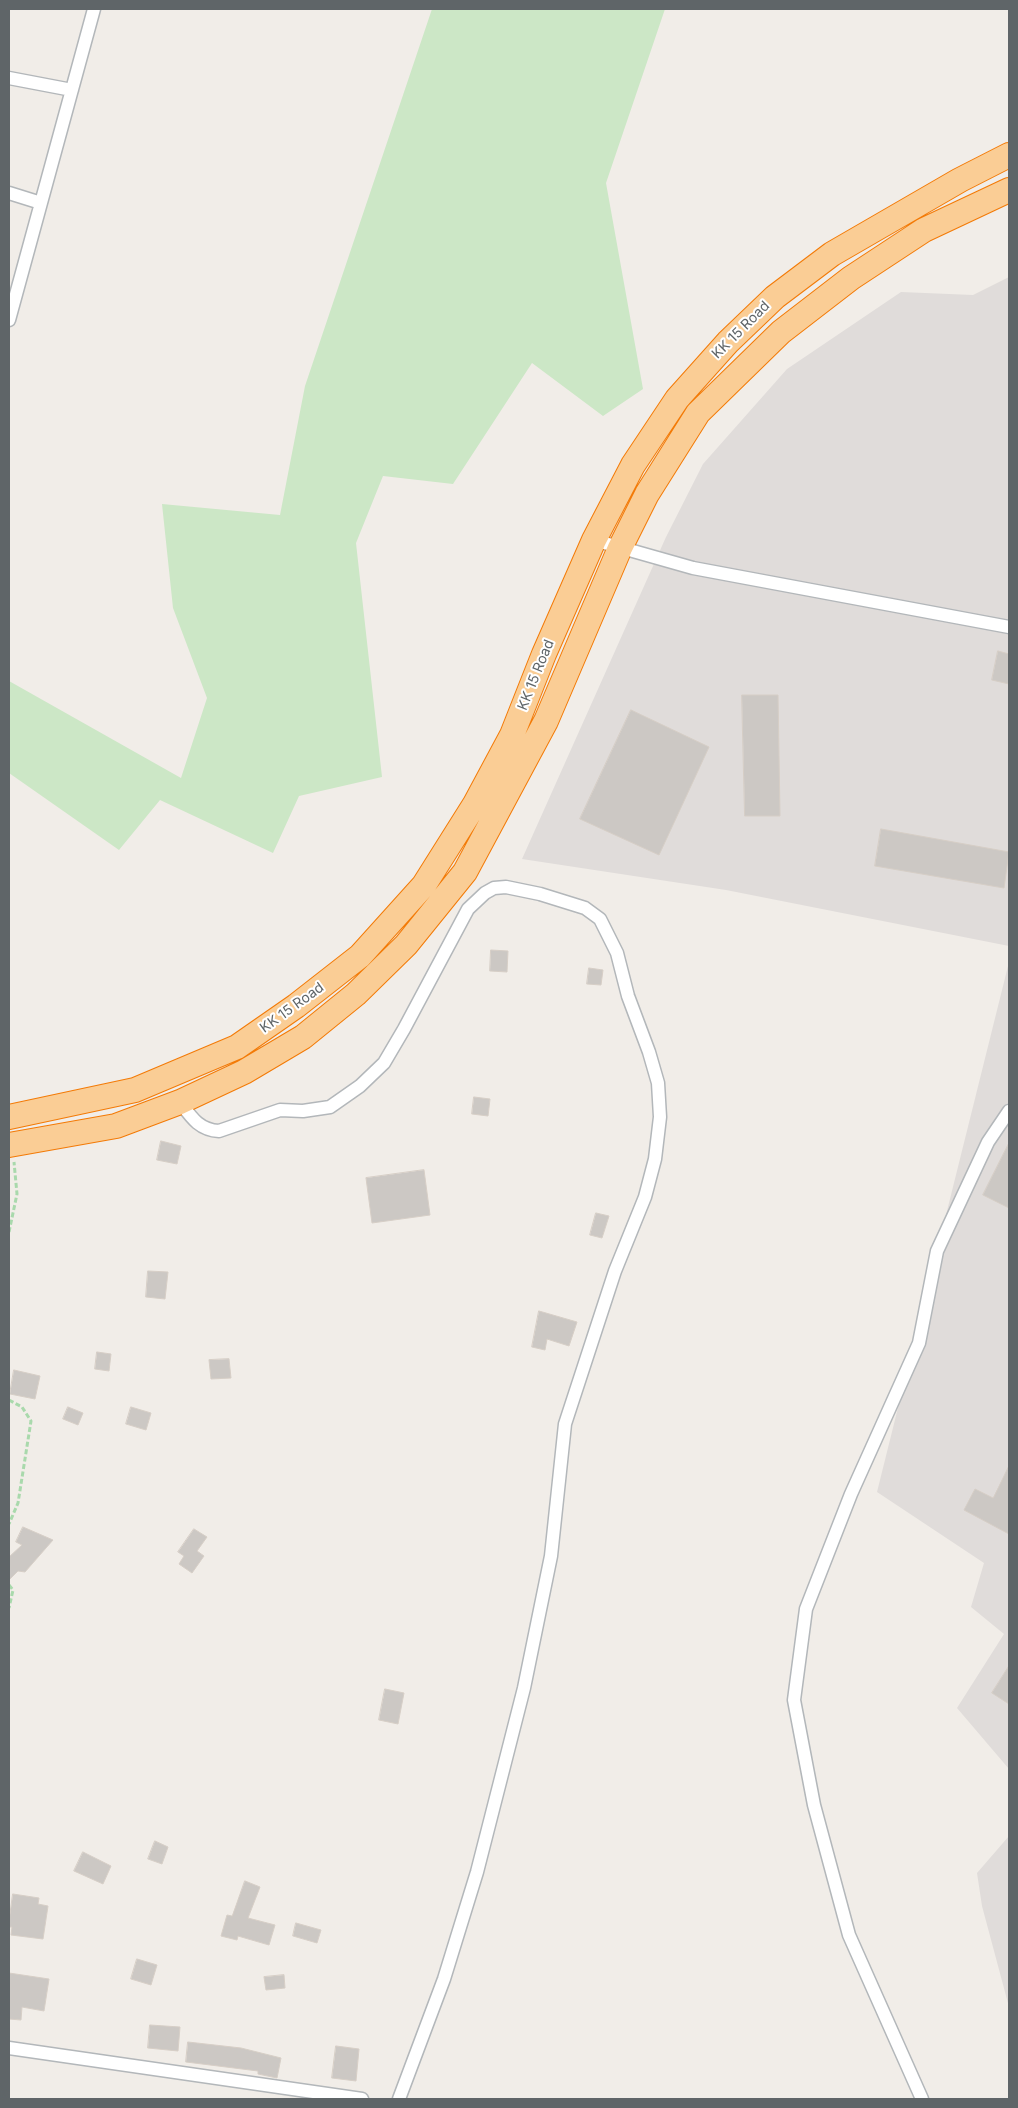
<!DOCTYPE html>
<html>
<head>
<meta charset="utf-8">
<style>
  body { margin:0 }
  #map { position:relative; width:1018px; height:2108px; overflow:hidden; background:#f1ede8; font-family:Inter,sans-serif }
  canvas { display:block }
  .frame { position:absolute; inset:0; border:10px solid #5f6568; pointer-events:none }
</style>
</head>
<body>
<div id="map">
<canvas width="1018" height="2108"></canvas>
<div class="frame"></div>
</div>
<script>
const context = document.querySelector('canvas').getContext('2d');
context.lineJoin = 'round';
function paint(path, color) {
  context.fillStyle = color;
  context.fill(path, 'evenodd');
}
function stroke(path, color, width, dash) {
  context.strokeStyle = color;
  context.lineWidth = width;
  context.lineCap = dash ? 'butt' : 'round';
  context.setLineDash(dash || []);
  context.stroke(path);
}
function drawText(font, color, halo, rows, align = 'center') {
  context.font = font + ' Inter,sans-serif';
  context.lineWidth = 4;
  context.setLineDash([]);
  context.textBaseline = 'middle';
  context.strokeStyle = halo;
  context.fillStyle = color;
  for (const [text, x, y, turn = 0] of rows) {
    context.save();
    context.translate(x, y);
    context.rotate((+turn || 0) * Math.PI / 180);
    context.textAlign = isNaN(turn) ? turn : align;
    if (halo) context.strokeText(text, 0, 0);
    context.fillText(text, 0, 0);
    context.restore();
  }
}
paint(new Path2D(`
  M 1009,277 L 1009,946 L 726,890 L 522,859 L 666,537 L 703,464 L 787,369 L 901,292 L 973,295 Z
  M 1009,962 L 1009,1769 L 957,1708 L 1004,1634 L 971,1607 L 984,1563 L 877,1492 Z
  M 1009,1836 L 1009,2007 L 982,1906 L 977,1873 Z`), '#e0dcda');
paint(new Path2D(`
  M 432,9 L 665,9 L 606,183 L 643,389 L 603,416 L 532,363 L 453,484 L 383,476 L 356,543 L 382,777 L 299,796 L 273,853 L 160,800 L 119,850 L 9,773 L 9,681 L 181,778 L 207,698 L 173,608 L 162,504 L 280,515 L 305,386 Z`), '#cce7c6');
const building = new Path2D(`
  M 998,651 L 1009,654 L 1009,684 L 992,680 Z
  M 742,695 L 778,695 L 780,816 L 745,816 Z
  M 631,710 L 709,747 L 659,855 L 580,819 Z
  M 881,829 L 1009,852 L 1004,888 L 875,866 Z
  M 491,950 L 508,951 L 507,972 L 490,971 Z
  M 589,968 L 603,970 L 601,985 L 587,984 Z
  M 474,1097 L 490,1099 L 488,1116 L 472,1114 Z
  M 161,1141 L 181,1146 L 177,1164 L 157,1160 Z
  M 1009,1143 L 1009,1208 L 983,1195 Z
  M 424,1170 L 430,1215 L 372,1223 L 366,1178 Z
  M 596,1213 L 609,1216 L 602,1238 L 590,1235 Z
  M 148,1271 L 168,1272 L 165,1299 L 146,1297 Z
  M 539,1311 L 577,1322 L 569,1346 L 547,1339 L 545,1350 L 532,1347 Z
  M 97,1352 L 111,1354 L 109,1371 L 95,1369 Z
  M 229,1359 L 231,1378 L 211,1379 L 209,1360 Z
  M 14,1370 L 40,1376 L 35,1399 L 10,1394 Z
  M 68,1407 L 83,1413 L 78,1425 L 63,1419 Z
  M 131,1407 L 151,1413 L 146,1430 L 126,1424 Z
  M 1009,1466 L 1009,1534 L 964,1510 L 975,1489 L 993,1498 Z
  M 23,1527 L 53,1540 L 25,1572 L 18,1571 L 9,1580 L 9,1557 L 22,1545 L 16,1542 Z
  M 194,1529 L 207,1537 L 197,1551 L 204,1556 L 192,1573 L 179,1564 L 184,1556 L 178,1552 Z
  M 1009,1666 L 1009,1704 L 992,1693 Z
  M 385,1689 L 404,1693 L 398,1724 L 379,1720 Z
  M 155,1841 L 168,1847 L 162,1864 L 148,1859 Z
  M 83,1852 L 111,1866 L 103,1884 L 74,1871 Z
  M 245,1881 L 260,1887 L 248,1918 L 275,1925 L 269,1945 L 238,1936 L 237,1940 L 221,1936 L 227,1915 L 232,1916 Z
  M 13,1894 L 39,1898 L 38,1904 L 48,1906 L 43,1939 L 11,1935 L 12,1927 L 9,1927 L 9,1921 Z
  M 296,1923 L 321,1930 L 317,1943 L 293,1936 Z
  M 137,1959 L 157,1965 L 151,1985 L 131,1979 Z
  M 9,1973 L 49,1979 L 44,2011 L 22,2007 L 21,2020 L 9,2019 Z
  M 284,1975 L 285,1988 L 266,1990 L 264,1977 Z
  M 150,2025 L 180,2027 L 178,2051 L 148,2048 Z
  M 188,2042 L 241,2048 L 281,2058 L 277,2078 L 258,2074 L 258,2071 L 186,2062 Z
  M 336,2046 L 359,2049 L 356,2081 L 332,2078 Z`);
paint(building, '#ccc8c4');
stroke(building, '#d6cec6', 1);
const street = new Path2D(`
  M 9,78 L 72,90
  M 9,193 L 41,203
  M 9,320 L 94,9
  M 594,540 L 693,568 L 1009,627
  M 180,1102 C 191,1117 199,1130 219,1131 L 280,1110 L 303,1111 L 330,1107 L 360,1086 L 384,1063 L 404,1029 L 468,909 L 485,893 L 494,888 L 506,887 L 540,894 L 585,908 L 600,919 L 617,953 L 628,996 L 649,1052 L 658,1083 L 660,1117 L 655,1159 L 645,1197 L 615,1271 L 565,1424 L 551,1556 L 524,1688 L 477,1872 L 444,1979 L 399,2099
  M 9,2048 L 362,2099
  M 922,2099 L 849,1935 L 814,1805 L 794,1700 L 806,1609 L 851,1494 L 919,1343 L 937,1251 L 988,1142 L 1009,1111`);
const highway = new Path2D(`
  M 9,1117 L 135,1090 L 237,1047 L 296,1006 L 360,956 L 424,885 L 475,804 L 512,735 L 544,654 L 594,540 L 633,465 L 677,399 L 728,342 L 775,297 L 832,254 L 960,180 L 1009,155
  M 9,1145 L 116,1126 L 180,1102 L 244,1072 L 303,1037 L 356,994 L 406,945 L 465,872 L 546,721 L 620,548 L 647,494 L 698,413 L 781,332 L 851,278 L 924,230 L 1009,190`);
stroke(street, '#b3b7ba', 15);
stroke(highway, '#f37a06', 26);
stroke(new Path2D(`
  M 9,1232 L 17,1194 L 14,1162
  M 9,1400 L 22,1407 L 31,1421 L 18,1503 L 9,1524
  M 9,1585 L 13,1590 L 9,1608`), '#a9d9ac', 3, [5, 2.5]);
stroke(street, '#fff', 12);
stroke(highway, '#facd95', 24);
drawText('14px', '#5f6568', '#fff', [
  ["KK 15 Road",741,330,-45],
  ["KK 15 Road",536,675,-68],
  ["KK 15 Road",292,1008,-36]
]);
</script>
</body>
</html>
